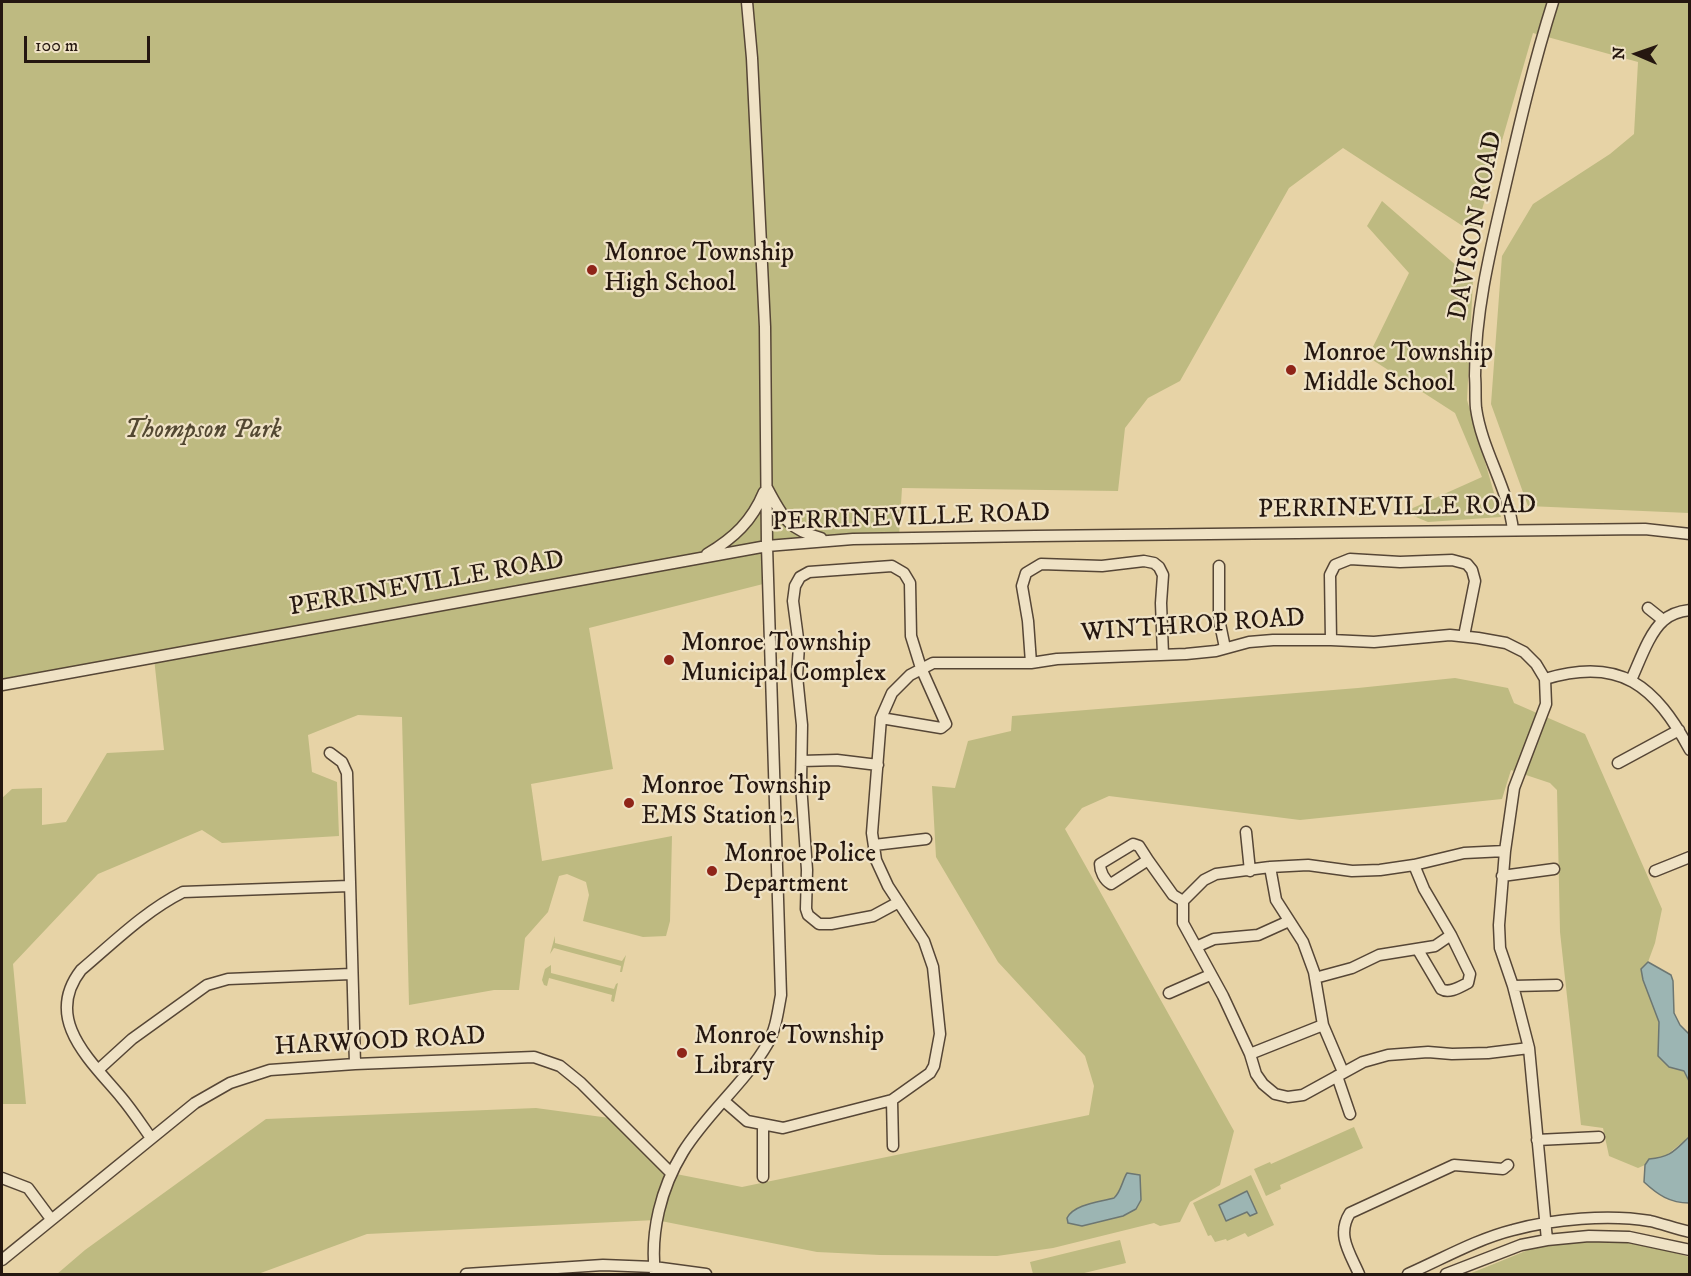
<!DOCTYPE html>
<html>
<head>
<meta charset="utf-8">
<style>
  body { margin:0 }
  #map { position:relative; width:1691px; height:1276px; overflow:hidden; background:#e7d3a6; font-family:"IM FELL DW Pica",serif }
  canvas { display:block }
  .frame { position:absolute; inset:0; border:3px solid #251710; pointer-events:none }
  .north { position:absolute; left:1607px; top:24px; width:60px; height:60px; -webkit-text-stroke:4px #efe2c5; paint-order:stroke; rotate:272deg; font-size:16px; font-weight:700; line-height:24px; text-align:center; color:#251710 }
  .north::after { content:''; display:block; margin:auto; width:21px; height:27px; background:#251710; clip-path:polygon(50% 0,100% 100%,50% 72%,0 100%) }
  .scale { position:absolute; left:24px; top:36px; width:126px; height:27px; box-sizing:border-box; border:3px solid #251710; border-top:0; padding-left:8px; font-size:18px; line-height:21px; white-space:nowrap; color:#251710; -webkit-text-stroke:4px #efe2c5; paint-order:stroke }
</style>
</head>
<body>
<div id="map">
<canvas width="1691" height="1276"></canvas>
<div class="frame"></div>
<div class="north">N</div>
<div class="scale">100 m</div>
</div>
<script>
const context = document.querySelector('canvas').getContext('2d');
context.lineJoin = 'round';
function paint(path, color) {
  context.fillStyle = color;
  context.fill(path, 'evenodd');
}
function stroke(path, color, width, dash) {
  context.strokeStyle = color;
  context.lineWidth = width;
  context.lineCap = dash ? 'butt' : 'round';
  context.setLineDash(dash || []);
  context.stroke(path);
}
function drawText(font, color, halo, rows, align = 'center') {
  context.font = font + ' "IM FELL DW Pica",serif';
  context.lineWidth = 4.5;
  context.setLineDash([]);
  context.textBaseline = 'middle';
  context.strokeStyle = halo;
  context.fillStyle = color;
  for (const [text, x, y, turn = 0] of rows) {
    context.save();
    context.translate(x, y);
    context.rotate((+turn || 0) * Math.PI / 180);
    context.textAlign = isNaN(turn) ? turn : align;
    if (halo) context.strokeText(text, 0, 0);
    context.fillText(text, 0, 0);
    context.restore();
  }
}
paint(new Path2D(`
  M 2,2 L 1689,2 L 1689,513 L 1528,506 L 1491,404 L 1502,256 L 1533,204 L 1610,154 L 1634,134 L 1638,62 L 1533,33 L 1475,234 L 1343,148 L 1289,188 L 1180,381 L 1148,398 L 1125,428 L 1118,491 L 902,488 L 899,536 L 770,545 L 771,582 L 589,628 L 613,769 L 531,784 L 542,861 L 672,836 L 670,921 L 666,936 L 643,937 L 583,921 L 589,895 L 586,882 L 567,874 L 559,876 L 548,912 L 525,938 L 519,990 L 494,990 L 409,1005 L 402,717 L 358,715 L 308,735 L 312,772 L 337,782 L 339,836 L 222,843 L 202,830 L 98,874 L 13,964 L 26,1104 L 2,1104 L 2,798 L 12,789 L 42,788 L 42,825 L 66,822 L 107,753 L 164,750 L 154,658 L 2,686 Z
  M 1382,201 L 1473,280 L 1467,400 L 1501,517 L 1428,522 L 1404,512 L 1482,477 L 1455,413 L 1368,357 L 1409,273 L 1367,226 Z
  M 1455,678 L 1508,688 L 1514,703 L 1585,734 L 1662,909 L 1655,943 L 1648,962 L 1641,969 L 1643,980 L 1659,1022 L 1658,1040 L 1669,1067 L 1684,1071 L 1689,1081 L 1689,1137 L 1663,1158 L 1649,1159 L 1645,1165 L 1638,1168 L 1609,1156 L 1603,1128 L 1581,1125 L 1560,932 L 1557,790 L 1550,783 L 1511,770 L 1502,799 L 1300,820 L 1109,796 L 1082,808 L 1065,829 L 1234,1131 L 1220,1185 L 1190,1202 L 1180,1222 L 1160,1226 L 1154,1223 L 1053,1248 L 997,1256 L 880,1255 L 817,1252 L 656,1220 L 367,1234 L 258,1274 L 57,1274 L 85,1250 L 266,1119 L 536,1108 L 617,1119 L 671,1173 L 742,1187 L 1089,1115 L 1094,1086 L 1085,1056 L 998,962 L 936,857 L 932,786 L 955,788 L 968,741 L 1011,731 L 1012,716 L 1358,688 Z
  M 555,936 L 555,943 L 622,961 L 626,955 L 622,972 L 620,972 L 621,966 L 554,948 L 550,954 Z
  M 551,965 L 551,973 L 614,989 L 616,984 L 618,983 L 614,1002 L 611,1001 L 612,995 L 549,978 L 547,986 L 544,985 L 542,980 L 545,969 Z
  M 1354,1127 L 1363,1148 L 1280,1185 L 1281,1189 L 1266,1196 L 1254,1169 L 1270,1162 L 1271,1164 Z
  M 1251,1175 L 1274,1225 L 1248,1237 L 1245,1233 L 1227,1241 L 1226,1239 L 1215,1242 L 1211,1235 L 1208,1236 L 1193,1203 Z
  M 1120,1240 L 1126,1263 L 1080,1274 L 1033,1274 L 1030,1262 Z
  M 1632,1240 L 1689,1257 L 1689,1274 L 1469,1274 L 1543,1244 Z`), '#beba81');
const water = new Path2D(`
  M 1648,962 L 1671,975 L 1673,981 L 1674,1013 L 1680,1025 L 1689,1034 L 1689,1081 L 1684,1071 L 1669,1067 L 1658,1056 L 1659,1022 L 1643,980 L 1641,969 Z
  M 1689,1137 L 1689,1203 C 1670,1203 1658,1195 1644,1182 L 1645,1165 L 1649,1159 C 1671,1157 1674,1151 1689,1137 Z
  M 1127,1173 L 1140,1175 L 1141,1200 L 1136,1209 L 1123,1216 L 1082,1226 L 1068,1223 L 1067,1218 C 1074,1204 1100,1202 1114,1198 C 1121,1192 1122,1181 1127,1173 Z
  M 1247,1191 L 1257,1213 L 1250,1216 L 1247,1212 L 1226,1221 L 1219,1205 Z`);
paint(water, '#9cb5b3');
stroke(water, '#6c7672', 1.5);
const minor = new Path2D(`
  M 767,488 C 783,517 787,529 821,538
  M 1513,530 C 1508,487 1482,451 1476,408 C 1475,398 1476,387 1475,376 C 1475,315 1489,255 1503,196 C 1518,131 1533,65 1553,2
  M 707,554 C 734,538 752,521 764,492
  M 1219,566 L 1219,619 L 1225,648
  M 1648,608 L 1663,620
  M 1331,640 L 1330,575 L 1335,565 L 1350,559 L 1400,562 L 1452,560 L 1467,564 L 1472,570 L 1475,581 L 1464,636
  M 1031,663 L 1028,621 L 1022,586 L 1026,573 L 1041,564 L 1102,566 L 1144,561 L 1154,563 L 1159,567 L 1163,575 L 1161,603 L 1163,655
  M 1545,679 C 1621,656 1655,686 1690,750
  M 1631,680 C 1639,663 1649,633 1663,621 C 1670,614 1681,611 1690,610
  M 2,685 L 767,546 L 853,539 L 1035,536 L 1645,529 L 1690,534
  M 881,718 L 941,728 L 946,724 L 921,668 L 911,636 L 910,583 L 904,573 L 892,566 L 809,572 L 800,577 L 795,586 L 793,601 L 799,646 L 797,676 L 802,725 L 801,784 L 807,870 L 806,909 L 808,915 L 819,924 L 831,924 L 873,916 L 897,903
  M 330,753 L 342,762 L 347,773 L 355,1064
  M 802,761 L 837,760 L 878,765
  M 1618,763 L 1679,730
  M 1246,832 L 1250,871
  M 1133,844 L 1139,846 L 1148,860 L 1111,884 C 1104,880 1100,871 1100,864 Z
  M 874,845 L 926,839
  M 1505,851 L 1464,853 L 1414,865 L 1380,870 L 1352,871 L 1308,865 L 1270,867 L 1216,874 L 1204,880 L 1183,901 L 1183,923 L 1223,996 L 1250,1054 L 1256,1074 L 1263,1084 L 1275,1094 L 1288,1097 L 1303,1095 L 1363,1062 L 1388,1055 L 1428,1052 L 1452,1054 L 1488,1053 L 1529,1048
  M 1148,860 L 1173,895 L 1183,901
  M 1414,865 L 1424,889 L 1451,935 L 1470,974 L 1468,983 C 1460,987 1449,994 1441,989 L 1418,950
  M 1270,867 L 1276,900 L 1303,942 L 1314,972 L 1323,1025 L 1343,1072
  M 1655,871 L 1690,857
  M 1502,876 L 1554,869
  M 1196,947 L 1214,939 L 1258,935 L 1289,921
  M 1315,978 L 1352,968 L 1379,955 L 1435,946 L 1451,935
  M 1513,986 L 1557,985
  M 1169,993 L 1210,975
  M 1250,1054 L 1323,1025
  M 98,1070 L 132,1039 L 207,985 L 228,979 L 351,974
  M 1337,1076 L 1350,1114
  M 892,1100 L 893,1146
  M 724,1101 L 747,1121 L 783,1128 L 892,1100 L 930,1073 L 934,1066 L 940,1034 L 933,967 L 924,941 L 888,886 L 876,860 L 872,833 L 881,718 L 892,693 L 910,675 L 933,663 L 1031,663 L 1057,659 L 1186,654 L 1216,651 L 1249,642 L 1273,640 L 1331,640 L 1374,642 L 1450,635 L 1478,638 L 1506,643 L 1524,652 L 1536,664 L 1545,679 L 1546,704 L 1514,788 L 1505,851 L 1499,925 L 1500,948 L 1513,986 L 1529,1048 L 1547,1240
  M 151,1138 C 141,1124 132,1110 121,1097 C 90,1060 43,1019 81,970 C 113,943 145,911 183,892 L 349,886
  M 1537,1140 L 1599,1137
  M 763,1177 L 763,1125
  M 2,1178 L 28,1188 L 51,1219
  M 2,1260 L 195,1103 L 230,1083 L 270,1070 L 355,1064 L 534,1057 L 560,1066 L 581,1083 L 671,1173
  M 466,1274 L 603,1265 L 654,1267 L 706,1274
  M 655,1274 C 650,1232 661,1188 683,1152 C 707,1113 745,1083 768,1043 C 776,1029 778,1011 781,995 L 767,546 L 765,327 L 752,58 L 747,2
  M 1359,1274 C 1350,1253 1336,1235 1350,1213 L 1454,1165 L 1503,1169 L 1508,1165
  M 1408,1274 C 1442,1259 1477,1239 1513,1230 C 1553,1219 1609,1214 1650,1221 C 1663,1224 1676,1229 1690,1232
  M 1446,1274 L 1521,1245 L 1547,1240 L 1589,1236 L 1629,1237 L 1690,1250`);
stroke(minor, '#564636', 13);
stroke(minor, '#efe2c5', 10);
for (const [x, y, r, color] of [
  [592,270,6,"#8f2418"],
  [1291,370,6,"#8f2418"],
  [669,660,6,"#8f2418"],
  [629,803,6,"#8f2418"],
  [712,871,6,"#8f2418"],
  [682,1053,6,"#8f2418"]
]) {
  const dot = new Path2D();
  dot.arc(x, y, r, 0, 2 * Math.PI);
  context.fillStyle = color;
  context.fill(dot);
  stroke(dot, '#efe2c5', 2);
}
drawText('26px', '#251710', '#efe2c5', [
  ["DAVISON ROAD",1477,226,-79],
  ["PERRINEVILLE ROAD",1397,509,-1],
  ["PERRINEVILLE ROAD",911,519,-2],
  ["PERRINEVILLE ROAD",427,585,-10],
  ["WINTHROP ROAD",1193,627,-4],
  ["HARWOOD ROAD",380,1043,-3]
]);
drawText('26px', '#251710', '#efe2c5', [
  ["Monroe Township",604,255],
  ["High School",604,285],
  ["Monroe Township",1303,355],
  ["Middle School",1303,385],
  ["Monroe Township",681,645],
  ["Municipal Complex",681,675],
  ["Monroe Township",641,788],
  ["EMS Station 2",641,818],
  ["Monroe Police",724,856],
  ["Department",724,886],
  ["Monroe Township",694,1038],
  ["Library",694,1068]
], 'left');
drawText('italic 26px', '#534832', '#efe2c5', [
  ["Thompson Park",203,432]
]);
</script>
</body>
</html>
